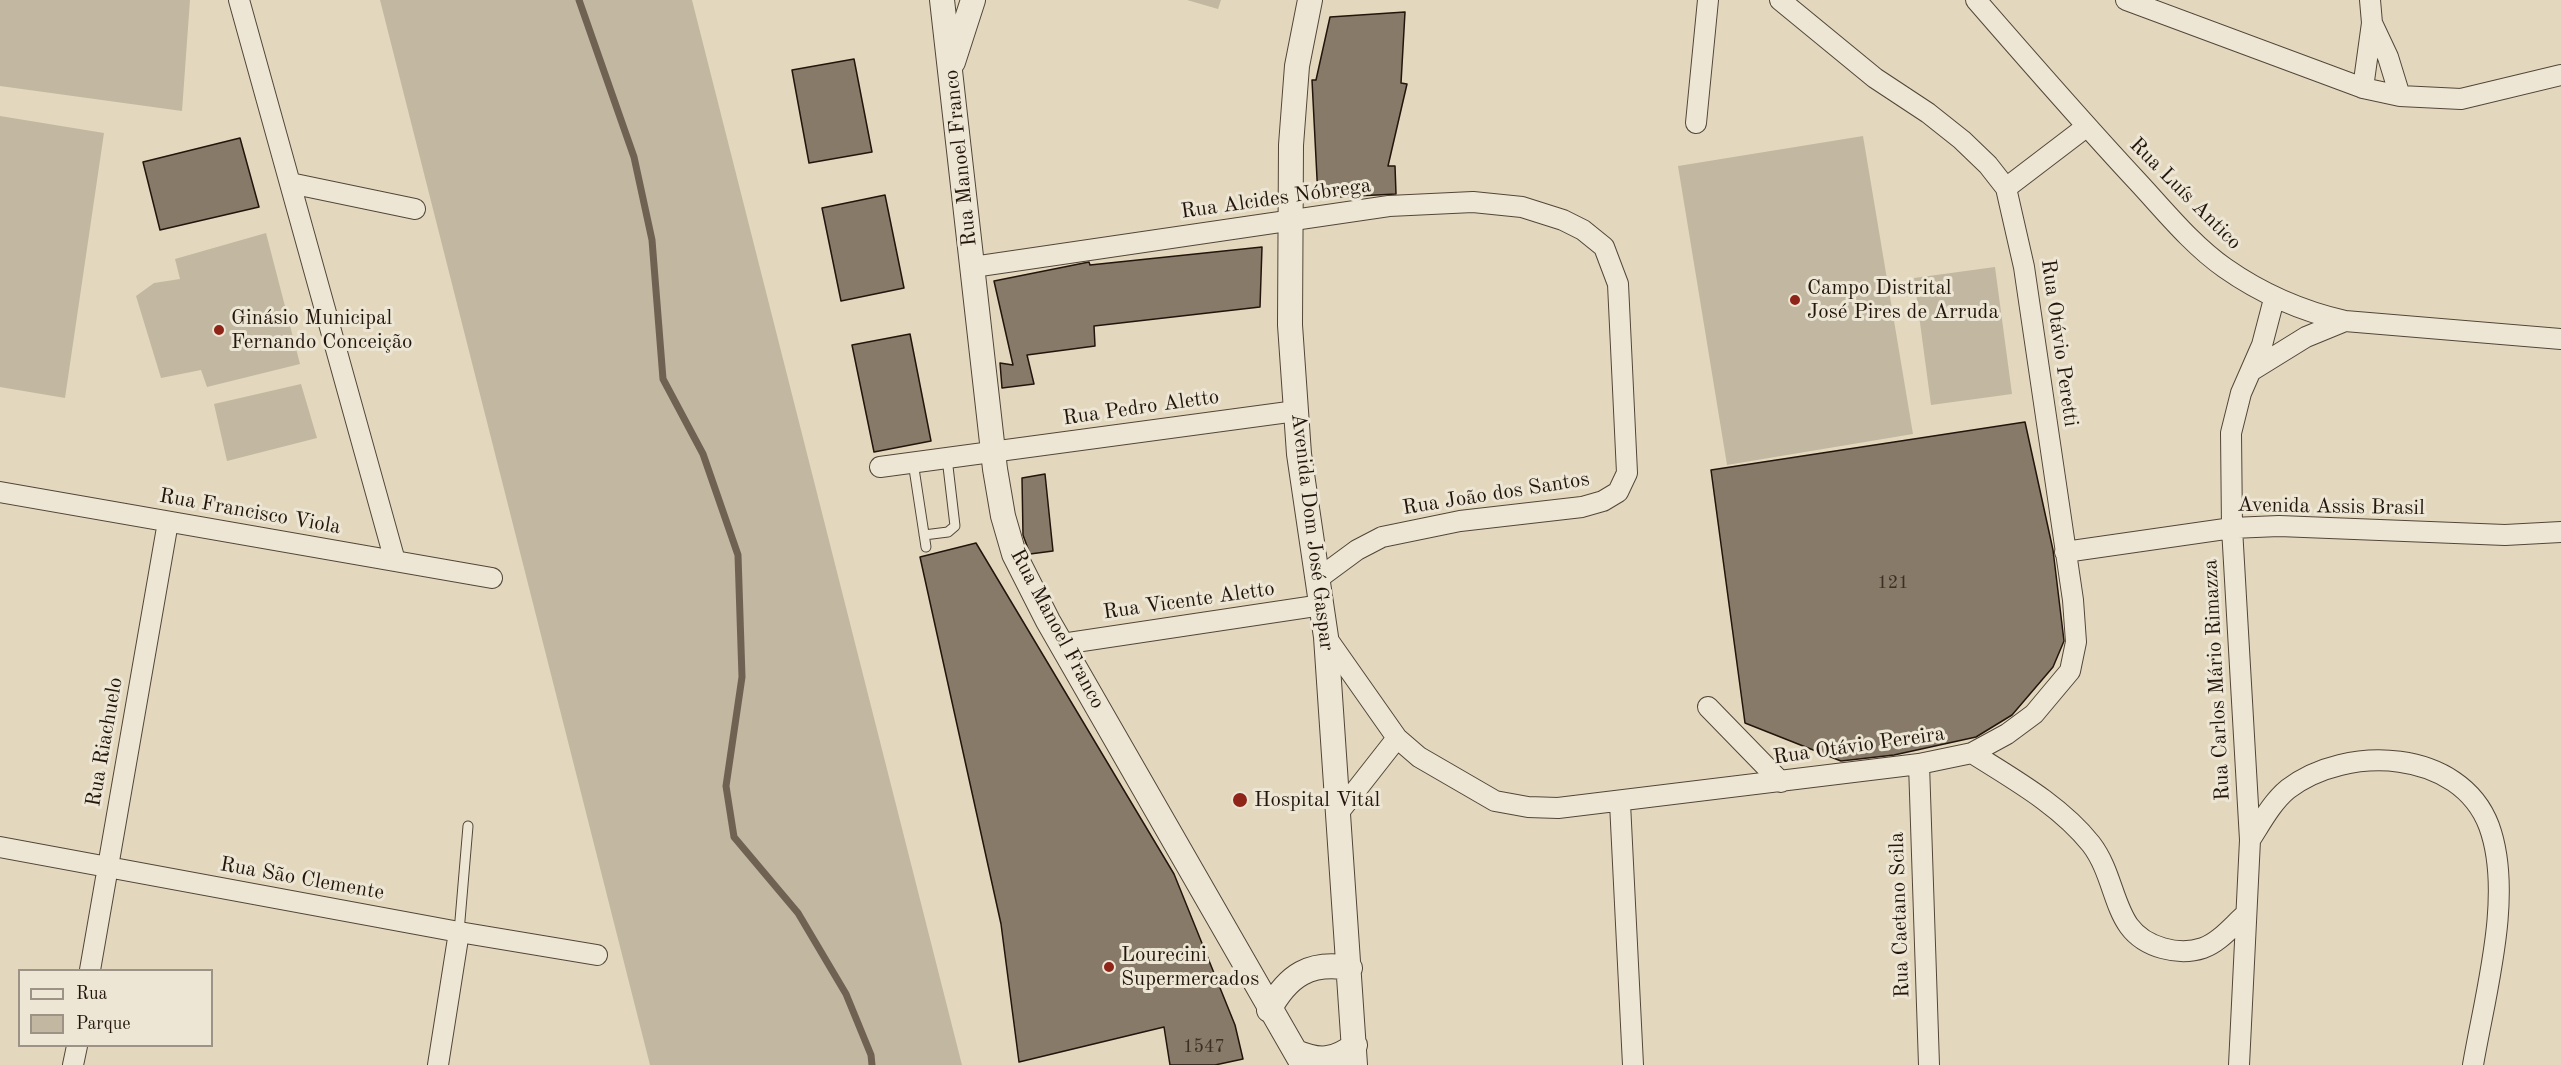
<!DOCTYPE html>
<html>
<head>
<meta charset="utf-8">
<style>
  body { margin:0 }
  #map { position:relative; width:2561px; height:1065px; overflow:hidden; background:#e3d8be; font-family:"Old Standard TT",serif }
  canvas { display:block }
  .legend { position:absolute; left:18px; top:969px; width:195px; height:78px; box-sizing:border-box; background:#ede6d5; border:2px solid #9c9285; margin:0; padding:8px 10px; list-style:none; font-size:18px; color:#23150c }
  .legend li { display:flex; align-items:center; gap:12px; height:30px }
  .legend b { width:30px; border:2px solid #9c9285 }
</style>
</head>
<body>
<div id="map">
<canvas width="2561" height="1065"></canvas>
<ul class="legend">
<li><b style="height:8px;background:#ede6d5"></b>Rua</li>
<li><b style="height:16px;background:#c2b7a0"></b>Parque</li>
</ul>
</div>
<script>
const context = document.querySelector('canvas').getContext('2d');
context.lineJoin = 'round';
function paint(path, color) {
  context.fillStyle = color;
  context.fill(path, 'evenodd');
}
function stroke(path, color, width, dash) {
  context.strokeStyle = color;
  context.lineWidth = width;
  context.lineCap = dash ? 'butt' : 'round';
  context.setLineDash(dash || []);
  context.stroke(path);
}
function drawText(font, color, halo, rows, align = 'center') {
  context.font = font + ' "Old Standard TT",serif';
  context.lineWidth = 6;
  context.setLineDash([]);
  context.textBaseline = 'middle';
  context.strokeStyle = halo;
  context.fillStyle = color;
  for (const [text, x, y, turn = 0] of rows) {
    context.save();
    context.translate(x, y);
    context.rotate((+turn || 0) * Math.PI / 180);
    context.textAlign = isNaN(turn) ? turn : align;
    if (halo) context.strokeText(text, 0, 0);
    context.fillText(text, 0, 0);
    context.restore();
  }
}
paint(new Path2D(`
  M 0,0 L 190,0 L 182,111 L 0,86 Z
  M 380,0 L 692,0 L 962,1065 L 650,1065 Z
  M 1187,0 L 1221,0 L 1218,9 Z
  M 0,116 L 104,133 L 65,398 L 0,387 Z
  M 1863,136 L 1913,434 L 1727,465 L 1678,166 Z
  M 266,233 L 300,364 L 207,387 L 201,370 L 161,378 L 136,296 L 154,283 L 180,279 L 175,259 Z
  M 1995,267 L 2012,394 L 1931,405 L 1914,278 Z
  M 301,384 L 317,438 L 227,461 L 214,404 Z`), '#c2b7a0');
stroke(new Path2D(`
  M 579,0 L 634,157 L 652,240 L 663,379 L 703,454 L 738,555 L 742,677 L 726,786 L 734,837 L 798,913 L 846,994 L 871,1055 L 872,1065`), '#6f6252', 7);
const building = new Path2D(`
  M 1405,12 L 1401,83 L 1407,84 L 1388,166 L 1395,166 L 1396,194 L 1318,198 L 1312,80 L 1316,80 L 1330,17 Z
  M 854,59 L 872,152 L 809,163 L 792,70 Z
  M 240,138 L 259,207 L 160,230 L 143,162 Z
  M 885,195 L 904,288 L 841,301 L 822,208 Z
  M 1262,247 L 1260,307 L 1094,326 L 1095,346 L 1027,355 L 1034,384 L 1002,388 L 1000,363 L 1013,365 L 994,281 L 1089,262 L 1090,265 Z
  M 910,334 L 931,441 L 874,452 L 852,345 Z
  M 2025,422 L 2053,550 L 2064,641 L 2053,667 L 2012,715 L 1976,737 L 1894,755 L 1841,761 L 1745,723 L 1711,470 Z
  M 1045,474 L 1053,551 L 1030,554 L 1023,535 L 1022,478 Z
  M 976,543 L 1174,874 L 1235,1025 L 1243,1059 L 1215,1065 L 1170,1065 L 1164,1027 L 1019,1062 L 1001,924 L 920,557 Z`);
paint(building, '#877a69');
stroke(building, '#23150c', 1.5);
const service = new Path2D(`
  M 913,462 L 926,547
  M 924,535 L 948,532 L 955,526 L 947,458
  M 459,932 L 468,826`);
const minor = new Path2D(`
  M 239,0 L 395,561
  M 1976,0 C 2029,61 2082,122 2137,181 C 2164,210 2192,245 2225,268 C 2262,294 2301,311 2345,321 L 2561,339
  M 2126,0 L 2363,88 L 2400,96 L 2461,99 L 2561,75
  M 2372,23 L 2388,57 L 2400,96
  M 2363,88 L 2372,23 L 2370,0
  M 1696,123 L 1708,0
  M 290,183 L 415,209
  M 2006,188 L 2086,127
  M 973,267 L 1389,206 L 1473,202 L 1522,207 L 1563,220 L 1583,230 L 1604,247 L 1618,284 L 1627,473 L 1618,492 L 1603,501 L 1582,507 L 1460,521 L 1382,537 L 1357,550 L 1319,578
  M 2251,371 L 2306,337 L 2345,321
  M 880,467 L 1296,411
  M 0,492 L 492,578
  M 2065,552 L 2232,528 L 2279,526 L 2505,535 L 2561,532
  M 1326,637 L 1397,738 L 1419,757 L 1495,801 L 1528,807 L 1558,808 L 1919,764 L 1972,753 L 2007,734 L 2034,714 L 2070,671 L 2076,642 L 2073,600 L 2024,267 L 2006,188 L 1988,165 L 1962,140 L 1928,113 L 1875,78 L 1780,0
  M 1062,644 L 1322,605
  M 1708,707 L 1781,782
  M 1972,753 C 2013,779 2060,805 2091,844 C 2111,870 2113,904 2129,926 C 2145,948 2179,956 2203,948 C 2220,942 2233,925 2246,914
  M 1919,764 L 1929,1065
  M 1620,803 L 1633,1065
  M 1339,812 L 1397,738
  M 2250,840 C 2261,823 2272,802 2288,789 C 2347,744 2460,749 2489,826 C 2514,894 2485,994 2473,1065
  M 0,847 L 459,932 L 597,955
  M 90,970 L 168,522
  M 73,1065 L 77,1046
  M 438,1065 L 459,932
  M 2239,1065 L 2250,840 L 2232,528 L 2231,433 L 2241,393 L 2262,345 L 2274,299`);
const tertiary = new Path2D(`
  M 942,0 L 995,469 L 1003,516 L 1014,554 L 1048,621 L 1303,1065
  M 1310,0 L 1297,66 L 1291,145 L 1290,325 L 1299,454 L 1326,637 L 1355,1065
  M 953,62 L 973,0
  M 1269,1010 C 1288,975 1310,961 1350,968
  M 1296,1052 C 1319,1062 1334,1061 1355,1045`);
stroke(service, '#534638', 11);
stroke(minor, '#534638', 22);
stroke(tertiary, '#534638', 26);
stroke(service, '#ede6d5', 9);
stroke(minor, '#ede6d5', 20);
stroke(tertiary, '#ede6d5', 24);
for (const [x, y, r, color] of [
  [1795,300,6,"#8f2418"],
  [219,330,6,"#8f2418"],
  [1240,800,8,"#8f2418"],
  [1109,967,6,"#8f2418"]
]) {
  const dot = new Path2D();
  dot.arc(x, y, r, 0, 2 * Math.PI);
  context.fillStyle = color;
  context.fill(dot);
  stroke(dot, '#ede6d5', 2);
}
drawText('18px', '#3c2e23', null, [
  ["121",1893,583],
  ["1547",1204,1047]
]);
drawText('21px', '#23150c', '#ede6d5', [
  ["Rua Manoel Franco",961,158,-96],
  ["Rua Luís Antico",2185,194,45],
  ["Rua Alcides Nóbrega",1276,199,-8],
  ["Rua Otávio Peretti",2059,343,82],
  ["Rua Pedro Aletto",1141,408,-8],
  ["Rua João dos Santos",1496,494,-9],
  ["Avenida Assis Brasil",2331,507,1],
  ["Rua Francisco Viola",250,512,10],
  ["Avenida Dom José Gaspar",1312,532,83],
  ["Rua Vicente Aletto",1189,601,-8],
  ["Rua Manoel Franco",1057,629,62],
  ["Rua Carlos Mário Rimazza",2217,680,-93],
  ["Rua Riachuelo",105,742,-80],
  ["Rua Otávio Pereira",1859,746,-8],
  ["Rua São Clemente",302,879,10],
  ["Rua Caetano Scila",1900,915,-92]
]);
drawText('21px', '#23150c', '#ede6d5', [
  ["Campo Distrital",1807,288],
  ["José Pires de Arruda",1807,312],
  ["Ginásio Municipal",231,318],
  ["Fernando Conceição",231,342],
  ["Hospital Vital",1254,800],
  ["Lourecini",1121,955],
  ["Supermercados",1121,979]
], 'left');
</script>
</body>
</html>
